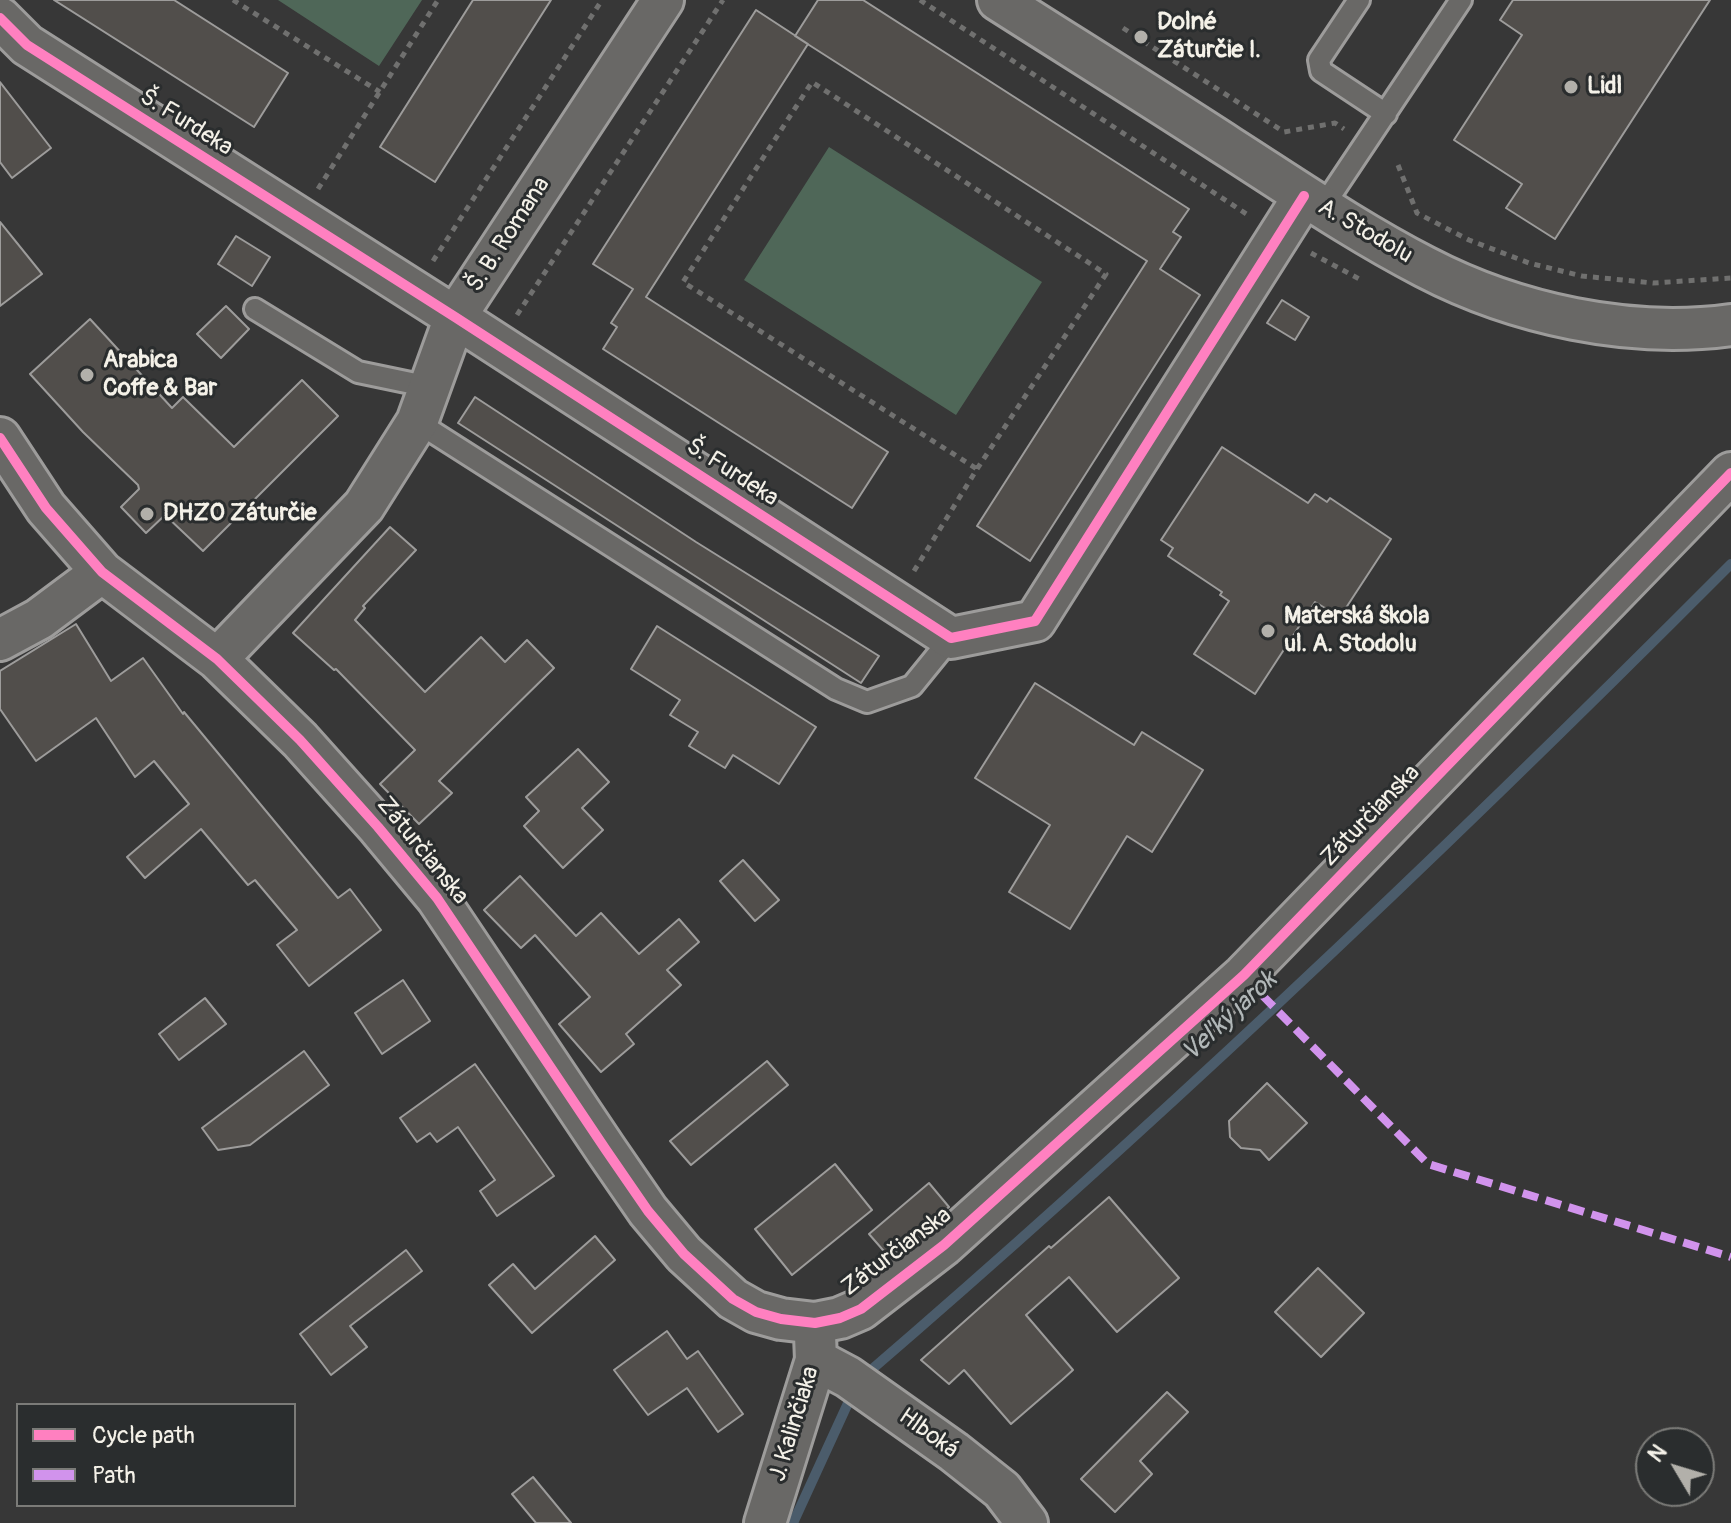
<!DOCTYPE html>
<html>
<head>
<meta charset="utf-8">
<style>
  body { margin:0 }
  #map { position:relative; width:1731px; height:1523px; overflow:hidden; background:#373737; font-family:Pangolin,sans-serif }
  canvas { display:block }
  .legend { position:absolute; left:16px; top:1403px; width:280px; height:104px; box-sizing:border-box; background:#2a2d2e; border:2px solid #7b7b78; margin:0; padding:10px 14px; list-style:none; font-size:24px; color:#f4f1e8 }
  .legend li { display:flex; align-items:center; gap:16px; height:40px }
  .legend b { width:40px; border:2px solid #7b7b78 }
  .north { position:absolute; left:1635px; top:1427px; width:80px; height:80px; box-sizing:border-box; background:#2a2d2e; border:2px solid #7b7b78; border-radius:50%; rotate:308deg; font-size:22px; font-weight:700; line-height:32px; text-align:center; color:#f4f1e8 }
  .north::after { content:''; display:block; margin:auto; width:28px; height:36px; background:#b2b0aa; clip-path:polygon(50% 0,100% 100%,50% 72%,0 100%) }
</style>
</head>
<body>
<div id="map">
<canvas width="1731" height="1523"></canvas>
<ul class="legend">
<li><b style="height:10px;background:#ff80c0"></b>Cycle path</li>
<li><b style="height:10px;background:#d193ec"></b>Path</li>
</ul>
<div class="north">N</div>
</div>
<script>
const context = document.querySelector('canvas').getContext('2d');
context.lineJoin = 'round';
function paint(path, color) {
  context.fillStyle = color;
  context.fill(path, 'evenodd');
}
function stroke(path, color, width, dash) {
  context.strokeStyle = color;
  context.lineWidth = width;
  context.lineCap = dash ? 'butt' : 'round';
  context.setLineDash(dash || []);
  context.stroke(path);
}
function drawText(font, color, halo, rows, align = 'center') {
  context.font = font + ' Pangolin,sans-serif';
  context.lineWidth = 6;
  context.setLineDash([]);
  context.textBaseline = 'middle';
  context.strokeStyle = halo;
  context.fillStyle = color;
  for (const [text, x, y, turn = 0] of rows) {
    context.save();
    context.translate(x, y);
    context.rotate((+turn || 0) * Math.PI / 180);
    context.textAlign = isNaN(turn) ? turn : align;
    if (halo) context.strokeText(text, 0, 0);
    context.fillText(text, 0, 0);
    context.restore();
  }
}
paint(new Path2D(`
  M 278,0 L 422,0 L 379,66 Z
  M 829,147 L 1042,282 L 956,415 L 744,280 Z`), '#4f6758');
stroke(new Path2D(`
  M 863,1377 C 1163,1119 1451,845 1731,564
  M 793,1523 L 854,1390`), '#4b5c6b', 10);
const building = new Path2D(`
  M 54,0 L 174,0 L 288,73 L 254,127 Z
  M 473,0 L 551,0 L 435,182 L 380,147 Z
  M 818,0 L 863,0 L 1189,209 L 1173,232 L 1181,237 L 1160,269 L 1200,295 L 1030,561 L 977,526 L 1147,261 L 795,36 Z
  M 1513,0 L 1710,0 L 1555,239 L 1506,208 L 1522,184 L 1454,140 L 1522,35 L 1500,20 Z
  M 756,10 L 808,44 L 646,297 L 888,452 L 852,508 L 603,349 L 617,327 L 611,323 L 633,289 L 593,264 Z
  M 0,82 L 51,148 L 12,178 L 0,162 Z
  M 0,222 L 42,274 L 0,306 Z
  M 236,236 L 270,257 L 252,286 L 218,264 Z
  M 1282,300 L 1309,317 L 1295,340 L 1267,323 Z
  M 226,306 L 249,329 L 221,358 L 197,334 Z
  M 90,319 L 172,408 L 183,397 L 234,447 L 302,380 L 338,416 L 203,551 L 165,515 L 146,533 L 121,507 L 139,489 L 138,485 L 83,432 L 30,374 Z
  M 475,397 L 696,542 L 879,656 L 861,683 L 458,423 Z
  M 1222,447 L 1308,503 L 1315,494 L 1327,502 L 1330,498 L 1391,539 L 1340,617 L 1315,602 L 1255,694 L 1194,654 L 1229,601 L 1220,595 L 1222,592 L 1168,556 L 1173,548 L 1161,540 Z
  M 390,527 L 416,550 L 363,606 L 365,608 L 355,620 L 425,692 L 481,637 L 505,662 L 527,640 L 554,668 L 439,781 L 452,793 L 419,824 L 380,784 L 415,750 L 336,669 L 334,670 L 293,633 Z
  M 76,624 L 111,681 L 143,658 L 183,714 L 184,712 L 338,898 L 350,889 L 381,930 L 309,986 L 277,945 L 297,930 L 255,880 L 248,885 L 201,829 L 145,878 L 127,857 L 189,804 L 154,761 L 135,777 L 96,718 L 36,761 L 0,709 L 0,671 Z
  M 657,626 L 816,727 L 779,784 L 733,755 L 725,768 L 689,746 L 698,732 L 670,715 L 680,700 L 631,669 Z
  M 1035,683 L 1134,745 L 1142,732 L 1203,770 L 1152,852 L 1127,836 L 1070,929 L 1009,892 L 1050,825 L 975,778 Z
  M 578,749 L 609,782 L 582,808 L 603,830 L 563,868 L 524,826 L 539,811 L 526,797 Z
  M 743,860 L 779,900 L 755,921 L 720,881 Z
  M 520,876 L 576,936 L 601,913 L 639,954 L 679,919 L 699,942 L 667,970 L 681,985 L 626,1034 L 634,1044 L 601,1072 L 559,1024 L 590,997 L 535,935 L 521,948 L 484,910 Z
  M 403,980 L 430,1021 L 382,1054 L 355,1013 Z
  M 205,998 L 226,1024 L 179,1060 L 159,1034 Z
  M 304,1051 L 329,1085 L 250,1145 L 218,1150 L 202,1128 Z
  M 767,1061 L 788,1085 L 691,1165 L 670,1141 Z
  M 475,1064 L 554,1176 L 497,1216 L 480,1191 L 495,1180 L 458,1127 L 437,1142 L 430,1133 L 417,1142 L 400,1118 Z
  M 1267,1083 L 1307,1123 L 1269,1160 L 1260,1150 L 1241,1148 L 1230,1137 L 1229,1121 Z
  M 835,1164 L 872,1210 L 792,1275 L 755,1229 Z
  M 929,1183 L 949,1207 L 889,1257 L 869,1234 Z
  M 1109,1197 L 1179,1278 L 1117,1332 L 1069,1277 L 1026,1315 L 1073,1370 L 1062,1380 L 1011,1424 L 964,1370 L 949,1384 L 921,1360 L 1049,1246 L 1051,1248 Z
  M 595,1236 L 615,1260 L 532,1333 L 489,1285 L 513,1264 L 535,1289 Z
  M 406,1250 L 422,1271 L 350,1326 L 367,1347 L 331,1375 L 300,1334 Z
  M 1318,1268 L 1364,1313 L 1321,1357 L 1275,1312 Z
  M 667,1331 L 687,1359 L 698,1351 L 743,1414 L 718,1432 L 687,1388 L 648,1415 L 614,1370 Z
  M 1167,1392 L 1188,1412 L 1140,1461 L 1152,1474 L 1115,1512 L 1081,1479 Z
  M 533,1477 L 571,1523 L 536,1523 L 512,1494 Z`);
paint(building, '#514e4b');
stroke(building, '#9d9c9b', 2);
const lane = new Path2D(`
  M 1359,0 L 1319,60 L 1321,71 L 1386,114
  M 1322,208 L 1461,0
  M 255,309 L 358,372 L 430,387
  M 417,422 L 836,689 L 867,702 L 912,686 L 951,638`);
const street = new Path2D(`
  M 998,0 C 1075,49 1152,97 1229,147 C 1293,188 1357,232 1425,267 C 1515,314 1630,339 1731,325
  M 0,18 L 27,45 L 455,317 L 951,638 L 1035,621 L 1304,196
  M 0,438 L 46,508 L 102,572 L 217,659 L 300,740 L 378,827 L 437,898 L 606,1150 L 648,1211 L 684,1254 L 733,1299 L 756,1312 L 781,1319 L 815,1323 L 840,1318 L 861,1309 L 944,1245 L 1244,975 L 1731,473
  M 0,640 L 39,619 L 102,572
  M 217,659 L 364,506 L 417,422 L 455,317 L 663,0
  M 816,1360 L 848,1377 L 954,1452 L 1002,1490 L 1027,1523
  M 765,1523 L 816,1360 L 815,1335`);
stroke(lane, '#9d9c9b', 26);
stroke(street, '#9d9c9b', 46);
stroke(new Path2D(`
  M 233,0 L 380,92
  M 920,0 L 1248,215
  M 1123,28 L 1284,132 L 1335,123 L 1344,129
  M 1398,165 L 1417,213 L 1469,240 L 1529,263 L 1582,276 L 1653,283 L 1731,278
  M 318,189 L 438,0
  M 1311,253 L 1363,281
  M 433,261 L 602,0
  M 517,315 L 723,0
  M 914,571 L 977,469 L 1106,274 L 812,82 L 683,282 L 977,469`), '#70706f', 5, [6, 6]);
stroke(lane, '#696866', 20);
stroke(street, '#696866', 40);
stroke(new Path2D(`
  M 1262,995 L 1428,1164 L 1731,1257`), '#d193ec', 8, [16, 8]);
stroke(new Path2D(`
  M 0,18 L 27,45 L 455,317 L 951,638 L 1035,621 L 1304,196
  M 0,438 L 46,508 L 102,572 L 217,659 L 300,740 L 378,827 L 437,898 L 606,1150 L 648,1211 L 684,1254 L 733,1299 L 756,1312 L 781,1319 L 815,1323 L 840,1318 L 861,1309 L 944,1245 L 1244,975 L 1731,473`), '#ff80c0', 10);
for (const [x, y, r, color] of [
  [1141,37,8,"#b2b0aa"],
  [1571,87,8,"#b2b0aa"],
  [87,375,8,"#b2b0aa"],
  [147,514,8,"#b2b0aa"],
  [1268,631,8,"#b2b0aa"]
]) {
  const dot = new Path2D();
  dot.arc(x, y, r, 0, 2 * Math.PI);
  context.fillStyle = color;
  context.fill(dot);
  stroke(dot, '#2a2d2e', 3);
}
drawText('bold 24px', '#f4f1e8', '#2a2d2e', [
  ["Dolné",1157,23],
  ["Záturčie I.",1157,51],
  ["Lidl",1587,87],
  ["Arabica",103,361],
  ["Coffe & Bar",103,389],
  ["DHZO Záturčie",163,514],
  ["Materská škola",1284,617],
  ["ul. A. Stodolu",1284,645]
], 'left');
drawText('24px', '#f4f1e8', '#2a2d2e', [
  ["Š. Furdeka",186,123,32],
  ["A. Stodolu",1365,232,30],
  ["Š. B. Romana",509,235,-57],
  ["Š. Furdeka",732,473,33],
  ["Záturčianska",1371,816,-46],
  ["Záturčianska",422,851,51],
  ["Záturčianska",897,1252,-37],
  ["J. Kalinčiaka",795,1424,-73],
  ["Hlboká",928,1434,36]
]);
drawText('italic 26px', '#b1b7b8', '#2a2d2e', [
  ["Veľký jarok",1230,1017,-43]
]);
</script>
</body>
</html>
